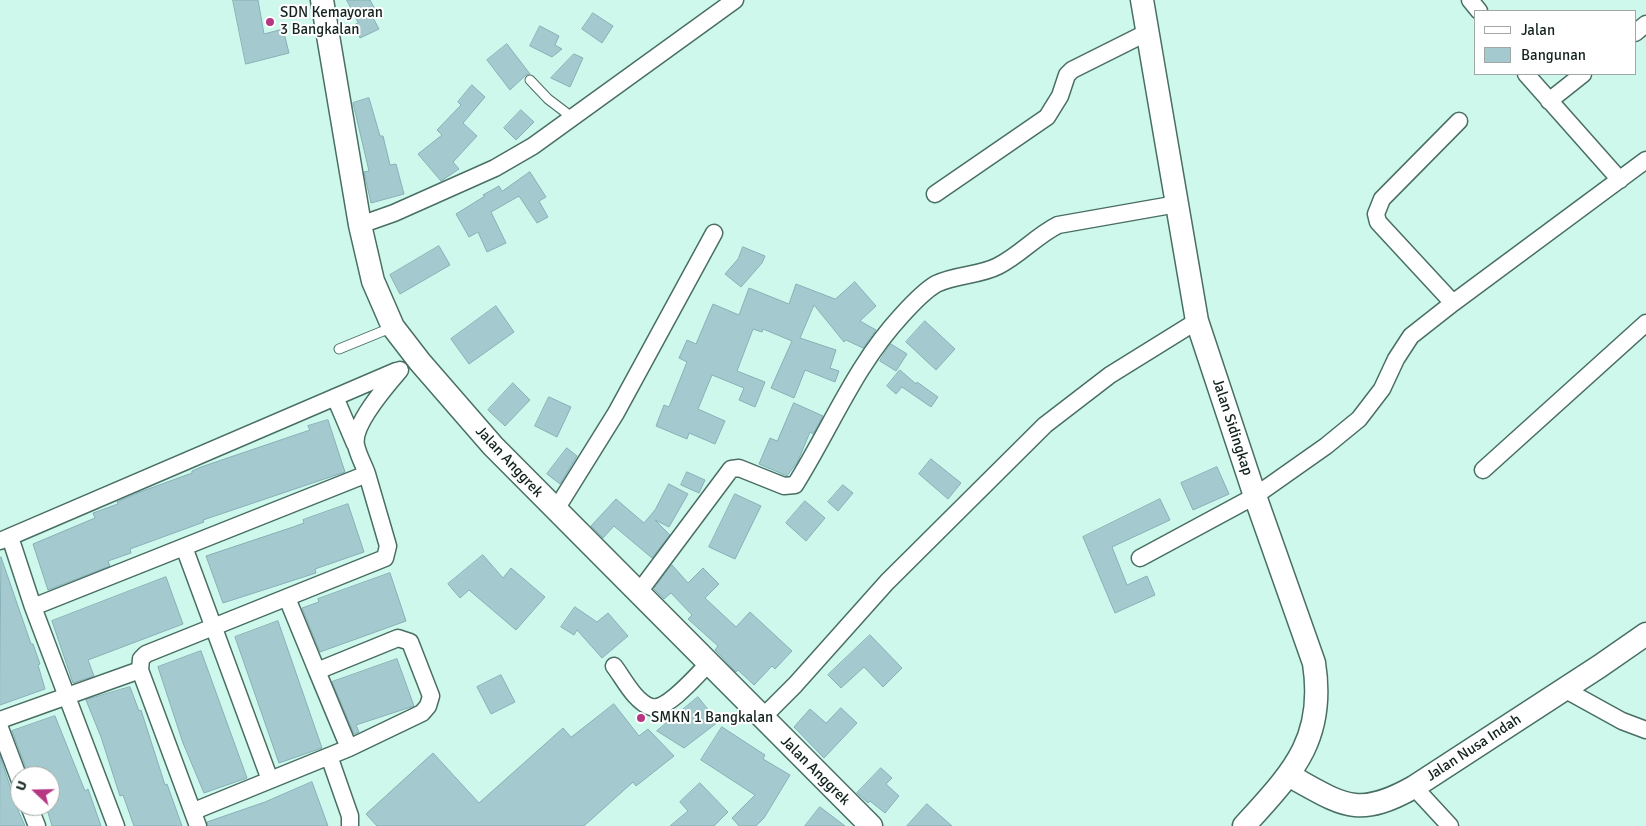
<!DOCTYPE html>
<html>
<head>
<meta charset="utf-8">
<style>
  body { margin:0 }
  #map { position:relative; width:1646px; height:826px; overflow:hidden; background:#cff8ec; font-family:Signika,sans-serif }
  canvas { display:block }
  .legend { position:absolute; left:1474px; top:10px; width:162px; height:65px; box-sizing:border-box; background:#fff; border:1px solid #a1a7a5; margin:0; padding:6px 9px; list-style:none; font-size:15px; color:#13231f }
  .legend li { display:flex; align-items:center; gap:10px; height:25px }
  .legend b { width:25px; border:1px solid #a1a7a5 }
  .north { position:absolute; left:10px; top:766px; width:50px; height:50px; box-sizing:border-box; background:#fff; border:1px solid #a1a7a5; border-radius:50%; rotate:291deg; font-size:14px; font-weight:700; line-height:20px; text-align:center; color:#13231f }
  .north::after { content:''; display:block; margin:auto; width:18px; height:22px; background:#b73783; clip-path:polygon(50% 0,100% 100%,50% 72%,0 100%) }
</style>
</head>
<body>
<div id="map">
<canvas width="1646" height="826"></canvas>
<ul class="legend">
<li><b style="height:6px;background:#fff"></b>Jalan</li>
<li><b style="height:14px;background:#a4cad0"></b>Bangunan</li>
</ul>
<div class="north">U</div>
</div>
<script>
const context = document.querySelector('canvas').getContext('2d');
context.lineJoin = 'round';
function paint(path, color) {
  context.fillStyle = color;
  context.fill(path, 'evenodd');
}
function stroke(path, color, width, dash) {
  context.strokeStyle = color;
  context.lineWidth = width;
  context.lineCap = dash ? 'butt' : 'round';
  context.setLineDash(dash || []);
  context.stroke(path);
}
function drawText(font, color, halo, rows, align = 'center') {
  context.font = font + ' Signika,sans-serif';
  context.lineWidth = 4;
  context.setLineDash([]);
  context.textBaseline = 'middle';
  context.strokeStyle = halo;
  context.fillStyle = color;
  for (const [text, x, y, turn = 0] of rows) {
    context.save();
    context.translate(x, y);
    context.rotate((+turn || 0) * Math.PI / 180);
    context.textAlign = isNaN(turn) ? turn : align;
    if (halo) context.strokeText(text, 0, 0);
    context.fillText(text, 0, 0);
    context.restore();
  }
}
const building = new Path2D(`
  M 233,0 L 258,0 L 264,34 L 283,29 L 289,53 L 246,64 Z
  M 347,0 L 370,0 L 376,11 L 371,14 L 379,29 L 360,38 L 354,25 L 358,23 Z
  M 593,13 L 613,26 L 602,43 L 582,29 Z
  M 540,26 L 559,36 L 555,45 L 562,49 L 552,57 L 530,46 Z
  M 507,44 L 530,74 L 526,75 L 510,90 L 487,60 Z
  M 574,54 L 583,58 L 570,87 L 551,78 Z
  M 472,85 L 485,97 L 463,123 L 477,136 L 453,162 L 459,169 L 441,181 L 418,154 L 442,135 L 437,130 L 461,105 L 458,102 Z
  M 369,98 L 380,136 L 383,136 L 390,165 L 396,164 L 404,194 L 371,203 L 364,172 L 369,171 L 353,103 Z
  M 521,110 L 534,122 L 516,140 L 504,128 Z
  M 530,172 L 546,197 L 539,201 L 548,217 L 537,223 L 519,196 L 491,212 L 506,243 L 487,252 L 478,232 L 469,237 L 456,214 L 485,196 L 483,195 L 499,186 L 502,191 Z
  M 439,246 L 450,265 L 400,294 L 390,275 Z
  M 743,247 L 765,256 L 762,263 L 741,287 L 725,274 L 738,259 Z
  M 855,282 L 876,306 L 860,321 L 876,330 L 863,348 L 846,340 L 844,342 L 814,305 L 800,338 L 836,350 L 830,368 L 839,371 L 835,382 L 805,370 L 794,398 L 771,388 L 792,341 L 763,329 L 762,332 L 753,329 L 737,371 L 765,382 L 755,407 L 739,400 L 744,388 L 712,375 L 698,409 L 725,421 L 715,444 L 689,433 L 687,439 L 656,426 L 664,405 L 669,407 L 687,362 L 679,358 L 687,340 L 696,344 L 713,304 L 739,315 L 749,288 L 789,304 L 796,284 L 835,299 Z
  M 496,306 L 514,332 L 469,364 L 451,339 Z
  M 925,321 L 955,349 L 936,370 L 906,342 Z
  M 891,344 L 907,354 L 896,371 L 880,361 Z
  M 900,370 L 916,384 L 917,382 L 938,397 L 931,407 L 902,387 L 896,394 L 887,386 Z
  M 513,383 L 530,400 L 505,426 L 488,410 Z
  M 549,397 L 571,407 L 557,437 L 535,426 Z
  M 794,403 L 823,416 L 813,434 L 810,432 L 798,461 L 787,476 L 759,464 L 770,438 L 777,441 Z
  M 328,420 L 345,472 L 203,520 L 204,522 L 130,549 L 131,553 L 108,561 L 110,566 L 48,590 L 33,544 L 95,518 L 93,513 L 118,504 L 117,502 L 140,492 L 192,473 L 192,471 L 201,467 L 310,430 L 308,426 Z
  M 567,448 L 577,456 L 560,484 L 547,474 Z
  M 931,459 L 961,483 L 948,499 L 919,474 Z
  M 1217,467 L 1229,494 L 1193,510 L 1181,483 Z
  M 687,472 L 705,480 L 699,493 L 681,485 Z
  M 669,484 L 688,494 L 669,527 L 655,520 L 670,535 L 652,558 L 614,526 L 603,538 L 591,526 L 616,499 L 644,523 L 655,510 Z
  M 843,485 L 853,493 L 838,511 L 828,502 Z
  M 735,494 L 761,506 L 735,559 L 709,547 Z
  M 1160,499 L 1170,520 L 1112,547 L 1127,585 L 1147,576 L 1155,595 L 1115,613 L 1083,537 Z
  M 805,501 L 825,518 L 806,541 L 786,523 Z
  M 348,504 L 364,552 L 315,569 L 316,573 L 223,603 L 206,556 L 293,527 L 304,523 L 303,520 Z
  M 483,555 L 503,578 L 511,568 L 545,597 L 516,630 L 469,590 L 460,598 L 448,584 Z
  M 1,557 L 31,644 L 33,644 L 40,664 L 38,665 L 45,689 L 0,705 Z
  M 672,565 L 688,583 L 703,568 L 719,584 L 705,598 L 736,627 L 750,612 L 792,651 L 775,669 L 772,666 L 754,685 L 738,670 L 736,672 L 715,650 L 718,646 L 688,619 L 692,615 L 671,593 L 664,599 L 654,589 Z
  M 390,573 L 406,621 L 320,652 L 302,608 L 319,602 L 318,599 Z
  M 166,577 L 183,624 L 88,660 L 94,676 L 73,683 L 52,621 Z
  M 575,607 L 597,622 L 608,613 L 628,636 L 602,658 L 577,630 L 574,635 L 561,627 Z
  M 278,621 L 322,748 L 279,763 L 235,637 Z
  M 870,635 L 902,668 L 883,687 L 864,667 L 841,688 L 828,675 Z
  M 201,651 L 247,778 L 204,793 L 183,743 L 158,667 Z
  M 397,659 L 414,706 L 356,725 L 359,732 L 354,734 L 332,682 Z
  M 501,675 L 515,702 L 491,714 L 477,687 Z
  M 130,687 L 139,711 L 141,710 L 165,785 L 167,784 L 182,826 L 134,826 L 123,795 L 120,796 L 101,737 L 86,700 Z
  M 698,697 L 718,722 L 684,748 L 657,731 Z
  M 614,704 L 639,736 L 648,729 L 674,756 L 636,786 L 633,782 L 584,826 L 377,826 L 366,814 L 433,753 L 479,803 L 563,728 L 571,737 Z
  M 841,708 L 857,723 L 824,758 L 794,727 L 810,709 L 826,723 Z
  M 55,716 L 85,791 L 88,789 L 101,826 L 52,826 L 46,806 L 50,806 L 50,776 L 29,776 L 12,731 Z
  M 722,727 L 765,755 L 763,759 L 790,775 L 764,818 L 756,826 L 739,826 L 732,818 L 755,795 L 701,760 Z
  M 0,756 L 18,810 L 25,826 L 0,826 Z
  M 881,768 L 892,778 L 886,784 L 899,796 L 885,813 L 870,801 L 868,803 L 857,793 Z
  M 312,782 L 328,826 L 208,826 L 207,822 L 265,802 Z
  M 700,783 L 728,812 L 714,826 L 670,826 L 688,811 L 680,802 Z
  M 927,804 L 952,826 L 907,826 Z
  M 820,807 L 845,826 L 805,826 Z`);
paint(building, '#a4cad0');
stroke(building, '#86b0b7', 1);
const lane = new Path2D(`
  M 530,80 L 548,99 L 573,118
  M 339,349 L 393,327`);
const street = new Path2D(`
  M 1470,0 L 1479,11
  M 1635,33 L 1646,24
  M 1526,74 L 1620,180
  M 1549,101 L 1583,74
  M 935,194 L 1047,117 L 1060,96 L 1067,75 L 1072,70 L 1146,33
  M 360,225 L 394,213 L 495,168 L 533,146 L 735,0
  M 1453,303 L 1378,222 L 1376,214 L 1382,199 L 1459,121
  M 335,397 L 355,444
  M 1483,470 L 1646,323
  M 555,511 L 616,413 L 714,233
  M 10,537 L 33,607
  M 0,541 L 396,371
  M 184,547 L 270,780
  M 1140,558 L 1255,496 L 1326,446 L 1359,419 L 1382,389 L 1396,359 L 1411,336 L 1453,303 L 1646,160
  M 639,592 L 731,469 L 739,468 L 784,486 L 795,485 C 832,426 854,367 902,315 C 912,304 924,291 936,284 C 956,274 979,276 998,266 C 1020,255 1036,236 1058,225 L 1177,204
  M 614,666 C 624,679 635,702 651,707 C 667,711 698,674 709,663
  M 317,671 L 349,748
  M 1564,689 L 1622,721 L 1646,730
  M 762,718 L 795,685 L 887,582 L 1045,425 L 1110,375 L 1197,321
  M 0,720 L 140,670
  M 0,728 L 20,781
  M 329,756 L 350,816 L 350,826
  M 1414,787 L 1450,826
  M 29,806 L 37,826
  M 194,811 L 349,748 L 422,713 L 428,706 L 431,696 L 410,642 L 398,638 L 317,671 L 287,598
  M 116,826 L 33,607 L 367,474 C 364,465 358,455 356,445 C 352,425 387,385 400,370
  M 198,826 L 140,670 L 141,659 L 146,654 L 385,558 L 388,546 L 367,474`);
const secondary = new Path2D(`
  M 322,0 L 360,225 L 373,281 L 393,327 L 420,362 L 493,446 L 871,826
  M 1142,0 L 1197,321 L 1255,496 L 1314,663 C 1326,740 1292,773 1244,826
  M 1290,776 C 1343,805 1357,819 1414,787 L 1600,666 L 1646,634`);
stroke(lane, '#496e64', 11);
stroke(street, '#496e64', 19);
stroke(secondary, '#496e64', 25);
stroke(lane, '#fff', 9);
stroke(street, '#fff', 16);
stroke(secondary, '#fff', 22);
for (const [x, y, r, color] of [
  [270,22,5,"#b73783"],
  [641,718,5,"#b73783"]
]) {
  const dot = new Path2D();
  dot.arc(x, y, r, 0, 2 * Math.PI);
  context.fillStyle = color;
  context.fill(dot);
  stroke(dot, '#fff', 2);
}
drawText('15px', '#13231f', '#fff', [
  ["SDN Kemayoran",280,13],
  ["3 Bangkalan",280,30],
  ["SMKN 1 Bangkalan",651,718]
], 'left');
drawText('15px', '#13231f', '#fff', [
  ["Jalan Sidingkap",1232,427,72],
  ["Jalan Anggrek",509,462,47],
  ["Jalan Nusa Indah",1474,748,-33],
  ["Jalan Anggrek",815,771,45]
]);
</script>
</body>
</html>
